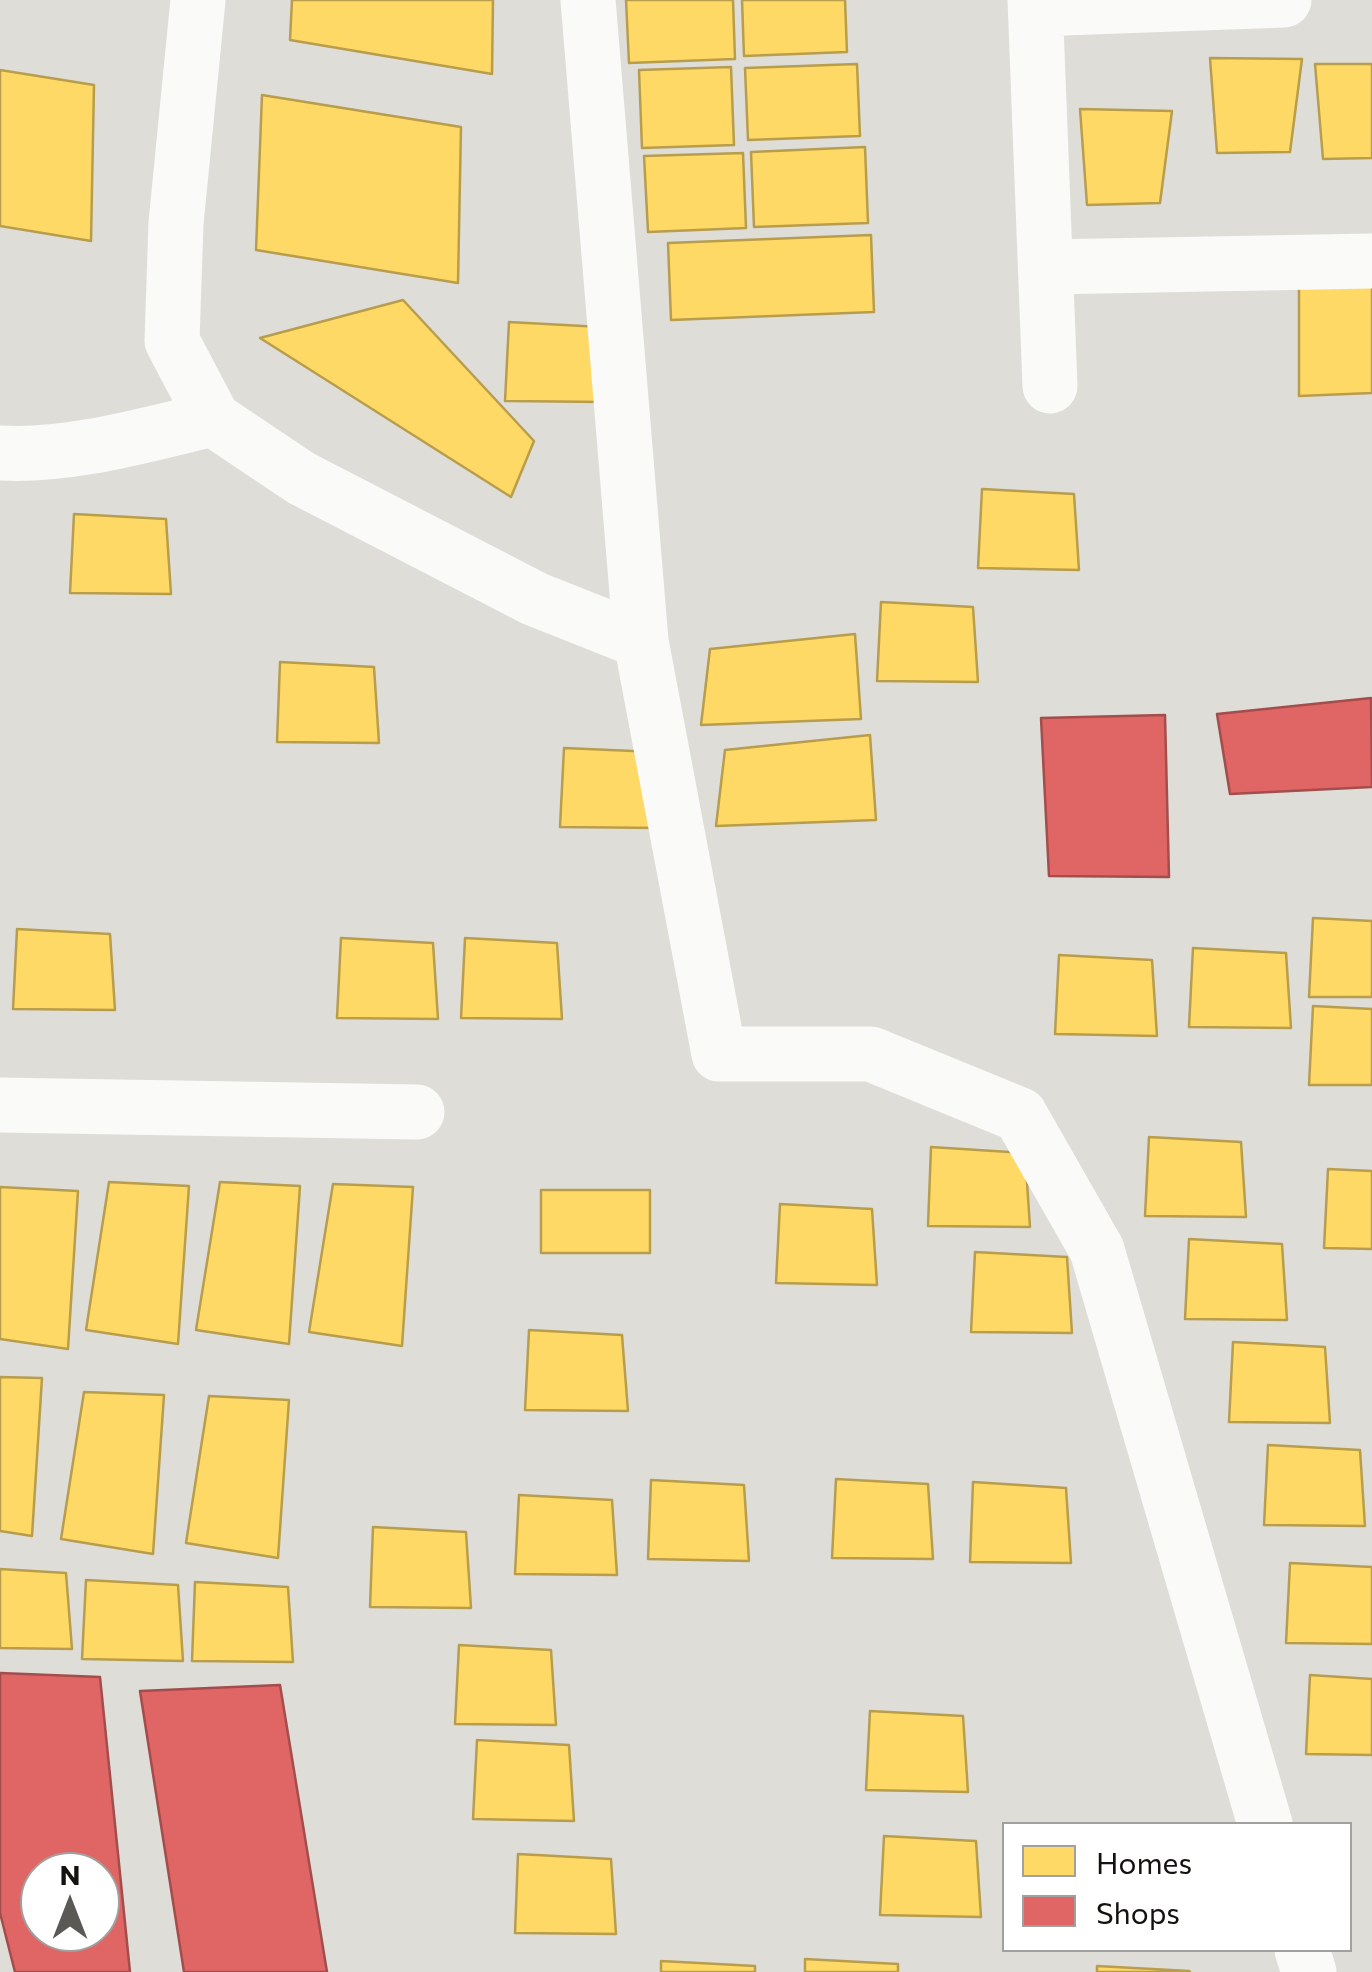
<!DOCTYPE html>
<html>
<head>
<meta charset="utf-8">
<style>
  body { margin:0 }
  #map { position:relative; width:1372px; height:1972px; overflow:hidden; background:#dfddd8; font-family:Commissioner,sans-serif }
  canvas { display:block }
  .legend { position:absolute; left:1002px; top:1822px; width:350px; height:130px; box-sizing:border-box; background:#fff; border:2px solid #a1a09f; margin:0; padding:12px 18px; list-style:none; font-size:30px; color:#14120f }
  .legend li { display:flex; align-items:center; gap:20px; height:50px }
  .legend b { width:50px; border:2px solid #a1a09f }
  .north { position:absolute; left:20px; top:1852px; width:100px; height:100px; box-sizing:border-box; background:#fff; border:2px solid #a1a09f; border-radius:50%; rotate:0deg; font-size:28px; font-weight:700; line-height:40px; text-align:center; color:#14120f }
  .north::after { content:''; display:block; margin:auto; width:35px; height:45px; background:#5b5955; clip-path:polygon(50% 0,100% 100%,50% 72%,0 100%) }
</style>
</head>
<body>
<div id="map">
<canvas width="1372" height="1972"></canvas>
<ul class="legend">
<li><b style="height:28px;background:#ffd966"></b>Homes</li>
<li><b style="height:28px;background:#e06666"></b>Shops</li>
</ul>
<div class="north">N</div>
</div>
<script>
const context = document.querySelector('canvas').getContext('2d');
context.lineJoin = 'round';
function paint(path, color) {
  context.fillStyle = color;
  context.fill(path, 'evenodd');
}
function stroke(path, color, width, dash) {
  context.strokeStyle = color;
  context.lineWidth = width;
  context.lineCap = dash ? 'butt' : 'round';
  context.setLineDash(dash || []);
  context.stroke(path);
}
const homes = new Path2D(`
  M 292,0 L 493,0 L 492,74 L 290,40 Z
  M 626,0 L 733,0 L 735,59 L 629,63 Z
  M 742,0 L 845,0 L 847,52 L 744,56 Z
  M 1210,58 L 1302,59 L 1290,152 L 1217,153 Z
  M 857,64 L 860,136 L 748,140 L 745,68 Z
  M 1315,64 L 1372,64 L 1372,158 L 1323,159 Z
  M 731,67 L 734,145 L 642,148 L 639,70 Z
  M 0,70 L 94,85 L 91,241 L 0,226 Z
  M 262,95 L 461,127 L 458,283 L 256,250 Z
  M 1080,109 L 1172,111 L 1160,203 L 1087,205 Z
  M 865,147 L 868,223 L 754,227 L 751,152 Z
  M 743,153 L 746,228 L 648,232 L 644,156 Z
  M 871,235 L 874,312 L 671,320 L 668,243 Z
  M 1372,283 L 1372,393 L 1299,396 L 1299,287 Z
  M 403,300 L 534,441 L 511,497 L 260,338 Z
  M 509,322 L 601,327 L 606,402 L 505,401 Z
  M 982,489 L 1074,494 L 1079,570 L 978,568 Z
  M 74,514 L 166,519 L 171,594 L 70,593 Z
  M 881,602 L 973,607 L 978,682 L 877,681 Z
  M 855,634 L 861,719 L 701,725 L 710,649 Z
  M 280,662 L 374,667 L 379,743 L 277,742 Z
  M 870,735 L 876,820 L 716,826 L 725,750 Z
  M 564,748 L 656,752 L 661,828 L 560,827 Z
  M 1313,918 L 1372,921 L 1372,997 L 1309,997 Z
  M 17,929 L 110,934 L 115,1010 L 13,1009 Z
  M 341,938 L 433,943 L 438,1019 L 337,1018 Z
  M 465,938 L 557,943 L 562,1019 L 461,1018 Z
  M 1193,948 L 1286,953 L 1291,1028 L 1189,1027 Z
  M 1059,955 L 1152,960 L 1157,1036 L 1055,1034 Z
  M 1313,1006 L 1372,1009 L 1372,1085 L 1309,1085 Z
  M 1149,1137 L 1241,1142 L 1246,1217 L 1145,1216 Z
  M 931,1147 L 1025,1153 L 1030,1227 L 928,1226 Z
  M 1328,1169 L 1372,1171 L 1372,1249 L 1324,1248 Z
  M 109,1182 L 189,1186 L 178,1344 L 86,1330 Z
  M 220,1182 L 300,1186 L 289,1344 L 196,1330 Z
  M 333,1184 L 413,1187 L 402,1346 L 309,1332 Z
  M 0,1187 L 78,1191 L 68,1349 L 0,1339 Z
  M 541,1190 L 650,1190 L 650,1253 L 541,1253 Z
  M 780,1204 L 872,1209 L 877,1285 L 776,1283 Z
  M 1189,1239 L 1282,1244 L 1287,1320 L 1185,1319 Z
  M 975,1252 L 1067,1257 L 1072,1333 L 971,1332 Z
  M 529,1330 L 622,1335 L 628,1411 L 525,1410 Z
  M 1233,1342 L 1325,1347 L 1330,1423 L 1229,1422 Z
  M 0,1377 L 42,1378 L 32,1536 L 0,1531 Z
  M 84,1392 L 164,1395 L 153,1554 L 61,1539 Z
  M 209,1396 L 289,1400 L 278,1558 L 186,1543 Z
  M 1268,1445 L 1360,1450 L 1365,1526 L 1264,1525 Z
  M 836,1479 L 928,1484 L 933,1559 L 832,1558 Z
  M 651,1480 L 744,1485 L 749,1561 L 648,1559 Z
  M 973,1482 L 1066,1488 L 1071,1563 L 970,1562 Z
  M 519,1495 L 612,1500 L 617,1575 L 515,1574 Z
  M 373,1527 L 466,1532 L 471,1608 L 370,1607 Z
  M 1290,1563 L 1372,1567 L 1372,1644 L 1286,1643 Z
  M 0,1569 L 66,1573 L 72,1649 L 0,1648 Z
  M 86,1580 L 178,1585 L 183,1661 L 82,1659 Z
  M 195,1582 L 288,1587 L 293,1662 L 192,1661 Z
  M 459,1645 L 551,1650 L 556,1725 L 455,1724 Z
  M 1310,1675 L 1372,1679 L 1372,1755 L 1306,1754 Z
  M 870,1711 L 963,1716 L 968,1792 L 866,1790 Z
  M 477,1740 L 569,1745 L 574,1821 L 473,1819 Z
  M 884,1836 L 976,1841 L 981,1917 L 880,1915 Z
  M 518,1854 L 611,1859 L 616,1934 L 515,1933 Z
  M 805,1959 L 898,1964 L 898,1972 L 805,1972 Z
  M 661,1961 L 755,1966 L 755,1972 L 661,1972 Z
  M 1097,1966 L 1189,1971 L 1190,1972 L 1097,1972 Z`);
paint(homes, '#ffd966');
stroke(homes, '#b89d4c', 2.5);
const shops = new Path2D(`
  M 1371,698 L 1372,787 L 1230,794 L 1217,714 Z
  M 1165,715 L 1169,877 L 1049,876 L 1041,718 Z
  M 0,1673 L 100,1677 L 130,1972 L 15,1972 L 0,1913 ZM 40,1872 L 100,1872 L 100,1932 L 40,1932 Z
  M 280,1685 L 327,1972 L 184,1972 L 140,1691 Z`);
paint(shops, '#e06666');
stroke(shops, '#a34d4c', 2.5);
stroke(new Path2D(`
  M 198,0 L 176,223 L 172,341 L 213,419 L 301,478 L 535,599 L 641,641 L 719,1054 L 871,1054 L 1020,1115 L 1097,1250 L 1265,1824
  M 588,0 L 641,641
  M 1035,0 L 1050,386
  M 1036,9 L 1284,0
  M 1046,267 L 1372,261
  M 0,453 C 71,457 144,435 213,419
  M 0,1105 L 417,1112
  M 1302,1950 L 1309,1972`), '#fafaf9', 55);
</script>
</body>
</html>
